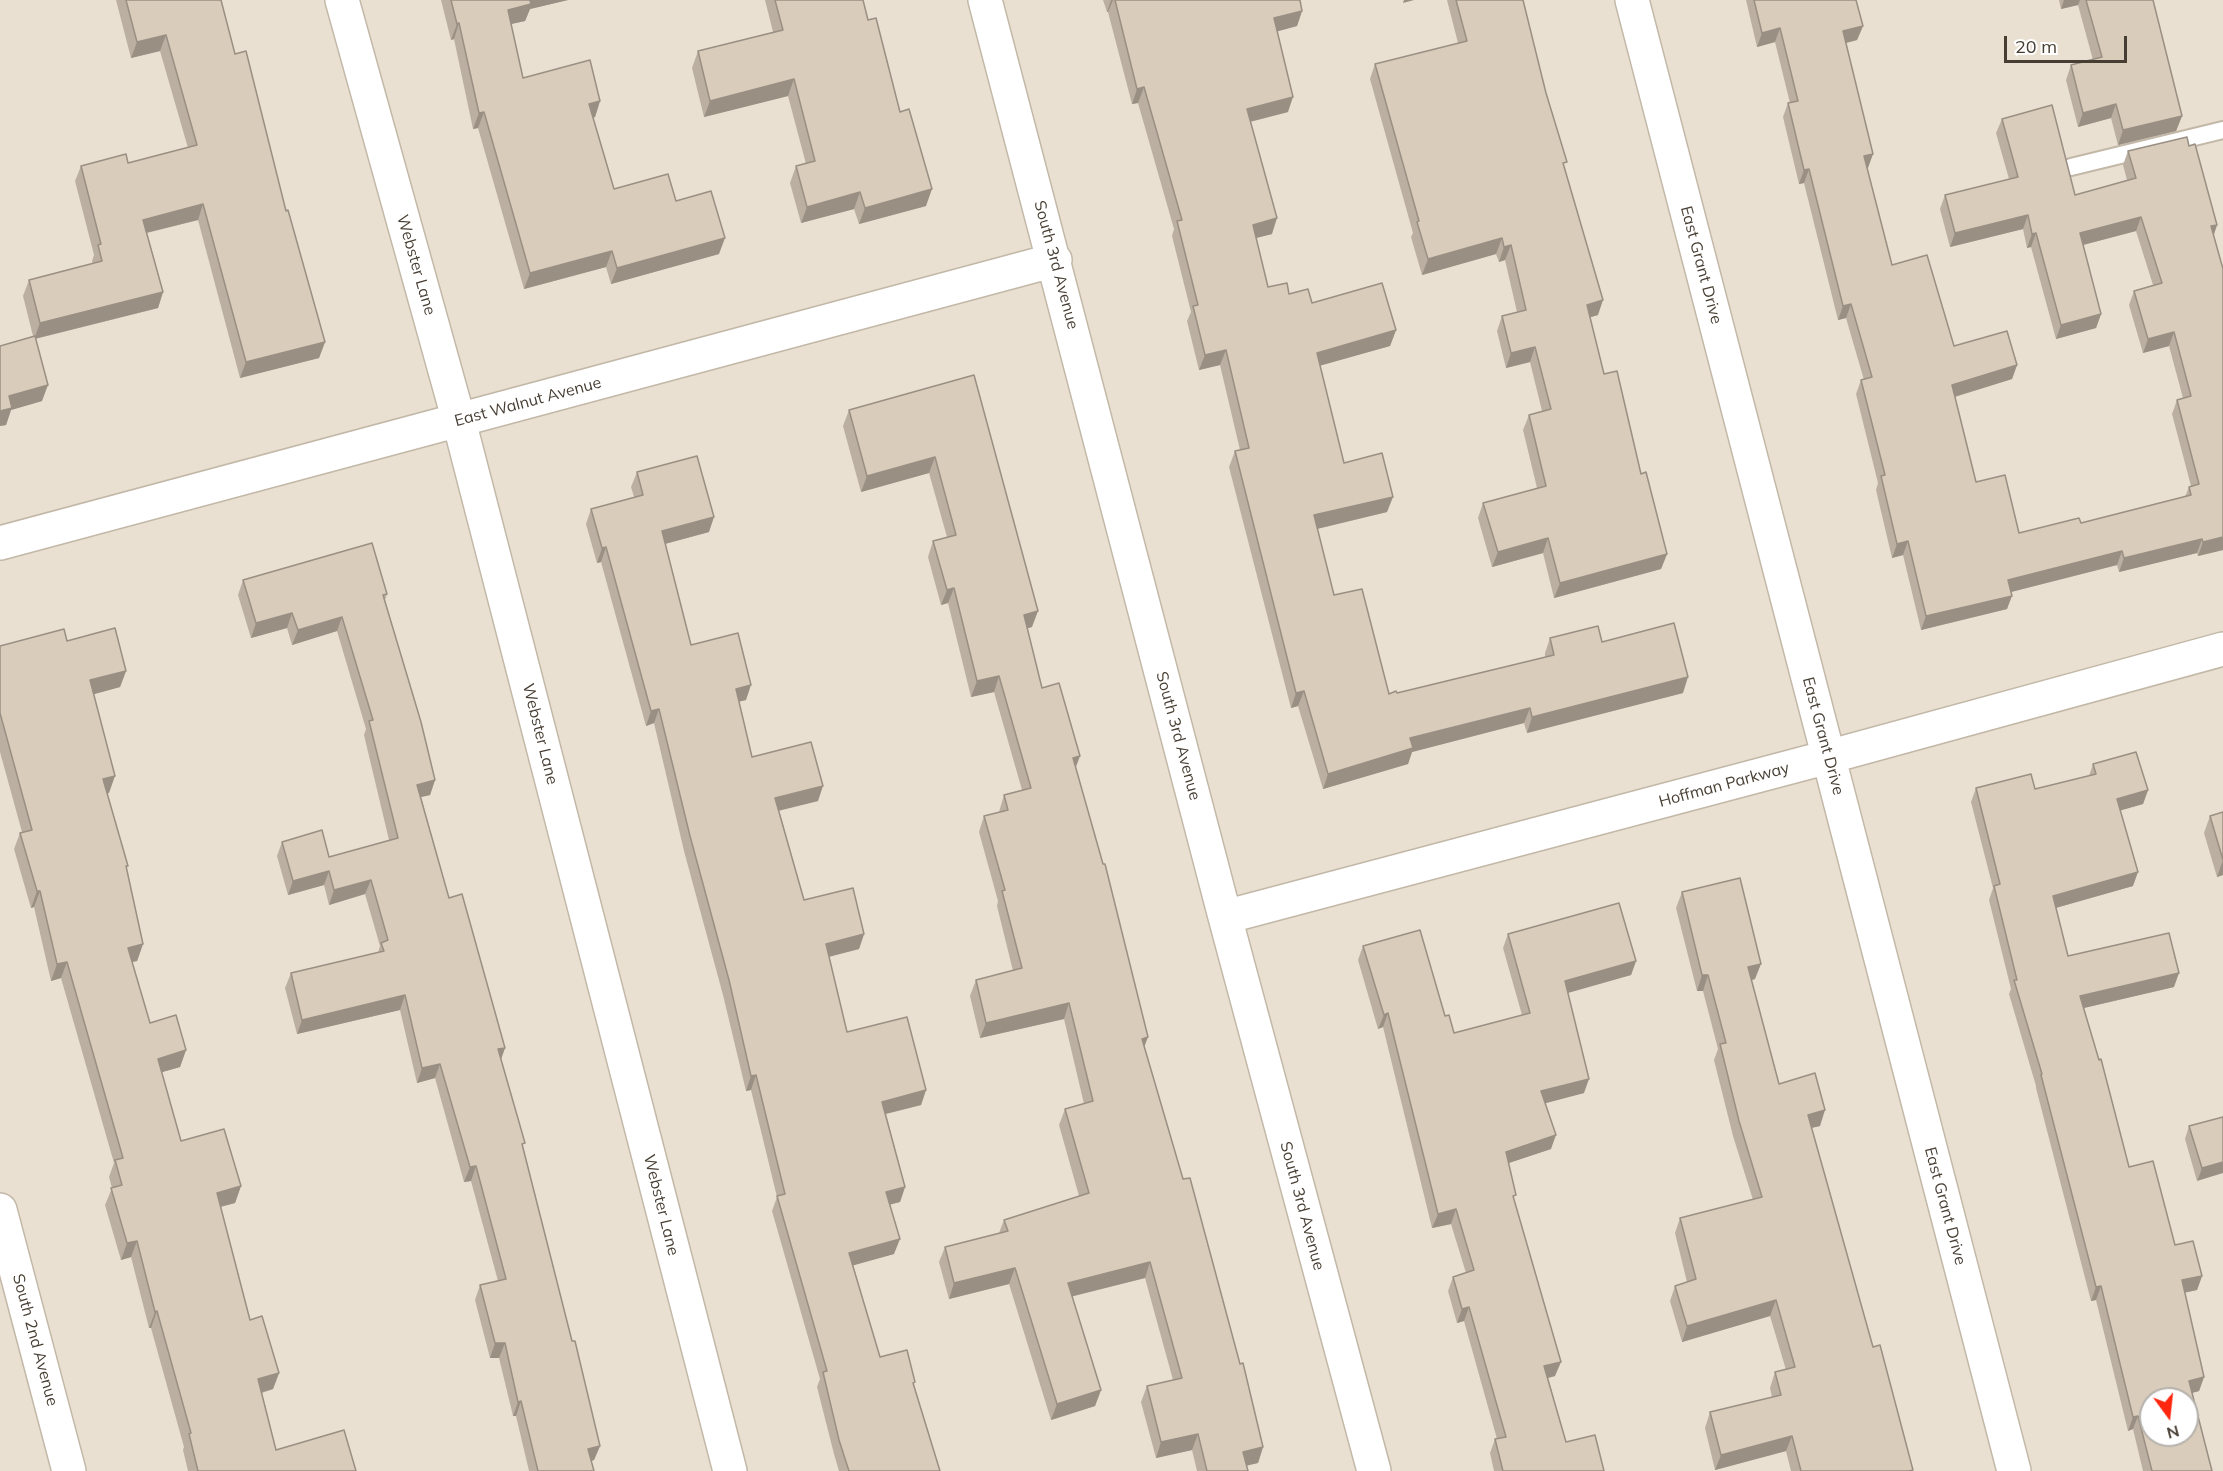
<!DOCTYPE html>
<html>
<head>
<meta charset="utf-8">
<style>
  body { margin:0 }
  #map { position:relative; width:2223px; height:1471px; overflow:hidden; background:#f4eee4; font-family:Mulish,sans-serif }
  canvas { display:block }
  .north { position:absolute; left:2139px; top:1387px; width:60px; height:60px; box-sizing:border-box; background:#fff; border:2px solid #b5b2ad; border-radius:50%; rotate:165deg; font-size:16px; font-weight:700; line-height:24px; text-align:center; color:#473e33 }
  .north::after { content:''; display:block; margin:auto; width:21px; height:27px; background:#ff260f; clip-path:polygon(50% 0,100% 100%,50% 72%,0 100%) }
  .scale { position:absolute; left:2004px; top:36px; width:123px; height:27px; box-sizing:border-box; border:3px solid #473e33; border-top:0; padding-left:8px; font-size:18px; line-height:21px; white-space:nowrap; color:#473e33; -webkit-text-stroke:4px #fff; paint-order:stroke }
</style>
</head>
<body>
<div id="map">
<canvas width="2223" height="1471"></canvas>
<div class="north">N</div>
<div class="scale">20 m</div>
</div>
<script>
const context = document.querySelector('canvas').getContext('2d');
context.lineJoin = 'round';
function paint(path, color) {
  context.fillStyle = color;
  context.fill(path, 'evenodd');
}
function stroke(path, color, width, dash) {
  context.strokeStyle = color;
  context.lineWidth = width;
  context.lineCap = dash ? 'butt' : 'round';
  context.setLineDash(dash || []);
  context.stroke(path);
}
function drawText(font, color, halo, rows, align = 'center') {
  context.font = font + ' Mulish,sans-serif';
  context.lineWidth = 4.5;
  context.setLineDash([]);
  context.textBaseline = 'middle';
  context.strokeStyle = halo;
  context.fillStyle = color;
  for (const [text, x, y, turn = 0] of rows) {
    context.save();
    context.translate(x, y);
    context.rotate((+turn || 0) * Math.PI / 180);
    context.textAlign = isNaN(turn) ? turn : align;
    if (halo) context.strokeText(text, 0, 0);
    context.fillText(text, 0, 0);
    context.restore();
  }
}
paint(new Path2D(`
  M 0,0 L 2223,0 L 2223,1471 L 0,1471 ZM 2151,1399 L 2187,1399 L 2187,1435 L 2151,1435 Z`), '#e9e0d1');
const lane = new Path2D(`
  M 2071,167 L 2223,130`);
const street = new Path2D(`
  M 342,0 L 459,421 L 730,1471
  M 985,0 L 1225,917 L 1374,1471
  M 1632,0 L 2014,1471
  M 0,543 L 1055,260
  M 1225,917 L 1828,757 L 2223,649
  M 0,1210 L 69,1471`);
stroke(lane, '#c3b8a8', 20);
stroke(street, '#c3b8a8', 36);
stroke(lane, '#fff', 16);
stroke(street, '#fff', 33);
paint(new Path2D(`
  M 116,0 L 221,0 L 235,54 L 286,211 L 325,342 L 319,358 L 240,378 L 198,220 L 147,233 L 163,292 L 158,308 L 35,339 L 42,401 L 11,410 L 6,425 L 0,426 L 0,346 L 33,336 L 23,296 L 29,280 L 93,264 L 92,261 L 94,255 L 75,181 L 81,166 L 128,163 L 188,148 L 160,51 L 131,58 Z
  M 441,0 L 568,0 L 530,9 L 525,21 L 511,24 L 523,78 L 600,101 L 595,117 L 593,118 L 614,189 L 676,201 L 719,254 L 611,284 L 606,267 L 524,289 L 478,128 L 473,129 L 454,39 L 451,40 Z
  M 765,0 L 863,0 L 868,20 L 900,112 L 926,206 L 859,224 L 854,209 L 801,223 L 790,183 L 796,166 L 806,164 L 788,96 L 704,117 L 692,68 L 698,51 L 773,32 Z
  M 1103,0 L 1300,0 L 1302,11 L 1297,26 L 1277,31 L 1288,112 L 1250,122 L 1272,234 L 1256,238 L 1268,287 L 1289,294 L 1312,303 L 1396,330 L 1390,346 L 1320,365 L 1344,463 L 1387,512 L 1317,529 L 1334,595 L 1389,694 L 1397,693 L 1545,657 L 1545,653 L 1550,638 L 1602,642 L 1683,693 L 1527,733 L 1524,723 L 1412,752 L 1408,764 L 1323,789 L 1298,706 L 1291,708 L 1229,467 L 1235,451 L 1240,450 L 1220,365 L 1199,370 L 1187,321 L 1191,312 L 1172,236 L 1174,229 L 1138,103 L 1132,104 L 1108,12 L 1107,12 Z
  M 1447,0 L 1523,0 L 1564,168 L 1598,315 L 1590,317 L 1604,374 L 1641,474 L 1667,554 L 1661,569 L 1554,598 L 1543,553 L 1492,567 L 1478,518 L 1483,503 L 1537,488 L 1523,430 L 1529,415 L 1542,411 L 1530,362 L 1506,368 L 1497,331 L 1502,316 L 1517,312 L 1505,260 L 1499,262 L 1496,254 L 1422,275 L 1411,237 L 1413,233 L 1370,79 L 1375,64 L 1458,43 Z
  M 1746,0 L 1856,0 L 1863,26 L 1857,40 L 1846,43 L 1873,154 L 1867,168 L 1892,265 L 1954,346 L 2017,365 L 2012,379 L 1955,397 L 1976,482 L 2019,533 L 2081,523 L 2185,497 L 2189,487 L 2191,486 L 2172,414 L 2177,400 L 2183,398 L 2169,346 L 2143,353 L 2129,305 L 2134,291 L 2153,285 L 2136,231 L 2083,245 L 2101,314 L 2096,328 L 2056,339 L 2031,247 L 2027,248 L 2023,229 L 1950,247 L 1940,209 L 1945,195 L 2009,179 L 1996,133 L 2002,119 L 2075,195 L 2127,180 L 2123,165 L 2128,151 L 2189,146 L 2217,225 L 2214,235 L 2223,550 L 2198,556 L 2197,553 L 2119,572 L 2117,565 L 2011,592 L 2007,609 L 1921,630 L 1903,555 L 1892,558 L 1876,490 L 1878,483 L 1856,394 L 1861,380 L 1864,380 L 1846,318 L 1838,320 L 1804,183 L 1799,184 L 1783,117 L 1788,103 L 1790,103 L 1775,42 L 1757,47 Z
  M 2059,0 L 2153,0 L 2182,116 L 2176,131 L 2118,145 L 2111,118 L 2078,127 L 2066,80 L 2071,65 L 2093,60 L 2078,5 L 2061,9 Z
  M 974,375 L 1032,627 L 1027,628 L 1042,688 L 1076,767 L 1144,1046 L 1183,1179 L 1240,1364 L 1263,1447 L 1258,1463 L 1246,1465 L 1248,1471 L 1197,1471 L 1192,1450 L 1156,1458 L 1141,1402 L 1147,1386 L 1173,1380 L 1145,1278 L 1072,1296 L 1101,1390 L 1095,1406 L 1051,1420 L 1009,1284 L 949,1299 L 939,1262 L 945,1247 L 999,1233 L 1004,1220 L 1079,1196 L 1059,1125 L 1065,1109 L 1084,1104 L 1064,1019 L 980,1038 L 970,996 L 976,980 L 1013,971 L 997,906 L 998,901 L 979,832 L 984,816 L 999,812 L 1004,795 L 1022,790 L 994,692 L 971,697 L 948,603 L 941,605 L 928,557 L 933,541 L 947,537 L 929,473 L 861,492 L 843,426 L 849,410 Z
  M 637,472 L 709,532 L 665,544 L 691,645 L 746,700 L 739,701 L 752,757 L 818,801 L 779,810 L 804,900 L 864,934 L 859,949 L 829,956 L 847,1032 L 926,1090 L 921,1105 L 886,1114 L 905,1187 L 900,1202 L 890,1204 L 894,1254 L 853,1265 L 880,1357 L 914,1385 L 940,1471 L 839,1471 L 834,1454 L 817,1387 L 820,1379 L 772,1211 L 777,1197 L 751,1090 L 746,1091 L 723,995 L 684,851 L 654,723 L 646,726 L 601,562 L 597,563 L 586,524 L 591,509 L 634,497 L 631,487 Z
  M 243,580 L 387,594 L 385,600 L 435,780 L 430,795 L 421,797 L 449,898 L 505,1048 L 501,1059 L 572,1341 L 600,1446 L 594,1460 L 591,1461 L 594,1471 L 529,1471 L 516,1416 L 513,1416 L 499,1358 L 490,1358 L 475,1300 L 480,1285 L 498,1281 L 471,1181 L 464,1182 L 435,1078 L 417,1083 L 400,1010 L 297,1034 L 285,988 L 291,973 L 378,953 L 380,946 L 365,894 L 329,905 L 324,885 L 288,895 L 277,856 L 282,842 L 329,857 L 389,840 L 364,735 L 366,729 L 337,631 L 292,645 L 287,628 L 251,638 L 238,595 Z
  M 67,641 L 126,671 L 120,687 L 93,694 L 109,793 L 107,793 L 126,870 L 143,944 L 137,961 L 132,962 L 150,1023 L 186,1050 L 180,1067 L 162,1072 L 181,1141 L 241,1186 L 235,1203 L 221,1207 L 250,1320 L 279,1373 L 273,1389 L 262,1393 L 276,1450 L 356,1471 L 188,1471 L 183,1450 L 184,1447 L 151,1328 L 149,1328 L 131,1257 L 121,1260 L 105,1205 L 112,1188 L 109,1177 L 114,1163 L 61,978 L 51,981 L 34,907 L 31,908 L 14,849 L 20,833 L 22,832 L 0,752 L 0,646 Z
  M 2093,764 L 2148,790 L 2143,804 L 2120,810 L 2133,886 L 2056,908 L 2068,956 L 2174,987 L 2084,1008 L 2129,1167 L 2175,1245 L 2202,1276 L 2197,1290 L 2184,1293 L 2204,1377 L 2199,1391 L 2192,1393 L 2212,1471 L 2143,1471 L 2133,1429 L 2128,1431 L 2096,1300 L 2091,1301 L 2036,1088 L 2036,1086 L 2009,994 L 2011,989 L 1989,900 L 1993,888 L 1971,802 L 1976,788 L 2035,789 L 2089,776 Z
  M 2223,812 L 2223,875 L 2217,877 L 2204,833 L 2210,816 Z
  M 1682,892 L 1755,979 L 1751,980 L 1779,1084 L 1820,1126 L 1811,1128 L 1873,1347 L 1912,1471 L 1791,1471 L 1786,1451 L 1715,1470 L 1705,1428 L 1710,1412 L 1772,1397 L 1770,1388 L 1775,1372 L 1786,1370 L 1770,1316 L 1682,1342 L 1670,1301 L 1675,1286 L 1687,1282 L 1675,1233 L 1680,1218 L 1753,1200 L 1733,1136 L 1714,1060 L 1718,1049 L 1703,991 L 1697,991 L 1676,908 Z
  M 1508,934 L 1636,961 L 1631,975 L 1568,993 L 1584,1093 L 1545,1103 L 1551,1149 L 1508,1163 L 1514,1201 L 1555,1376 L 1548,1378 L 1566,1442 L 1604,1471 L 1494,1471 L 1490,1453 L 1495,1439 L 1497,1439 L 1464,1321 L 1457,1323 L 1448,1291 L 1453,1277 L 1466,1273 L 1451,1224 L 1432,1228 L 1383,1027 L 1378,1029 L 1358,960 L 1363,946 L 1445,1016 L 1454,1033 L 1522,1015 L 1503,948 Z
  M 2223,1117 L 2197,1181 L 2185,1139 L 2189,1126 Z`), '#bbafa1');
paint(new Path2D(`
  M 527,0 L 568,0 L 530,9 L 525,21 L 502,26 L 508,10 Z
  M 1111,0 L 1113,0 L 1108,12 L 1107,12 Z
  M 1404,0 L 1414,0 L 1403,3 Z
  M 2064,0 L 2080,0 L 2078,5 L 2061,9 Z
  M 1302,11 L 1297,26 L 1268,34 L 1274,18 Z
  M 459,23 L 454,39 L 451,40 L 457,24 Z
  M 1863,26 L 1857,40 L 1838,45 L 1843,31 Z
  M 1780,28 L 1775,42 L 1757,47 L 1762,33 Z
  M 166,35 L 160,51 L 131,58 L 137,42 Z
  M 794,79 L 788,96 L 704,117 L 710,101 Z
  M 1144,87 L 1138,103 L 1132,104 L 1137,89 Z
  M 1293,97 L 1288,112 L 1241,124 L 1247,109 Z
  M 600,101 L 595,117 L 583,120 L 589,104 Z
  M 2116,104 L 2111,118 L 2078,127 L 2083,113 Z
  M 484,112 L 478,128 L 473,129 L 479,113 Z
  M 2182,116 L 2176,131 L 2118,145 L 2123,130 Z
  M 1873,154 L 1868,168 L 1859,170 L 1864,156 Z
  M 1809,169 L 1804,183 L 1799,184 L 1804,170 Z
  M 932,189 L 926,206 L 859,224 L 865,208 Z
  M 860,192 L 854,209 L 801,223 L 807,207 Z
  M 203,204 L 198,220 L 137,235 L 143,220 Z
  M 2028,215 L 2023,229 L 1950,247 L 1955,233 Z
  M 2141,217 L 2136,231 L 2075,247 L 2080,233 Z
  M 1277,218 L 1272,234 L 1248,240 L 1253,225 Z
  M 2217,225 L 2212,239 L 2211,226 Z
  M 2036,233 L 2031,247 L 2027,248 L 2032,234 Z
  M 725,238 L 719,254 L 611,284 L 617,268 Z
  M 1502,238 L 1496,254 L 1422,275 L 1428,259 Z
  M 1511,245 L 1505,260 L 1499,262 L 1504,247 Z
  M 612,251 L 606,267 L 524,289 L 530,273 Z
  M 163,292 L 158,308 L 34,339 L 40,323 Z
  M 1603,300 L 1598,315 L 1581,320 L 1587,305 Z
  M 1851,304 L 1846,318 L 1838,320 L 1843,306 Z
  M 2101,314 L 2096,328 L 2056,339 L 2061,325 Z
  M 1396,330 L 1390,346 L 1312,368 L 1317,353 Z
  M 2174,332 L 2169,346 L 2143,353 L 2148,339 Z
  M 325,342 L 319,358 L 240,378 L 246,362 Z
  M 1535,347 L 1530,362 L 1506,368 L 1511,353 Z
  M 1226,350 L 1220,365 L 1199,370 L 1205,355 Z
  M 2017,365 L 2012,379 L 1947,399 L 1952,385 Z
  M 48,385 L 42,401 L 11,410 L 6,425 L 0,426 L 0,411 L 9,396 Z
  M 935,457 L 929,473 L 861,492 L 867,476 Z
  M 1393,497 L 1387,512 L 1308,531 L 1314,515 Z
  M 714,517 L 709,532 L 657,546 L 662,531 Z
  M 2223,537 L 2223,550 L 2198,556 L 2203,542 Z
  M 1548,538 L 1543,553 L 1492,567 L 1498,552 Z
  M 2202,539 L 2197,553 L 2119,572 L 2124,558 Z
  M 1908,541 L 1903,555 L 1892,558 L 1897,544 Z
  M 606,547 L 601,562 L 597,563 L 602,548 Z
  M 2122,551 L 2117,565 L 2003,594 L 2008,580 Z
  M 1667,554 L 1661,569 L 1554,598 L 1560,583 Z
  M 954,588 L 948,603 L 941,605 L 947,590 Z
  M 2012,596 L 2007,609 L 1921,630 L 1926,616 Z
  M 1038,611 L 1032,627 L 1018,631 L 1024,615 Z
  M 292,613 L 287,628 L 251,638 L 256,623 Z
  M 342,617 L 337,631 L 292,645 L 298,630 Z
  M 126,671 L 120,687 L 84,697 L 90,680 Z
  M 999,676 L 994,692 L 971,697 L 977,681 Z
  M 1688,677 L 1683,693 L 1527,733 L 1532,717 Z
  M 751,685 L 746,700 L 730,704 L 736,689 Z
  M 1304,691 L 1298,706 L 1291,708 L 1296,693 Z
  M 1530,708 L 1524,723 L 1412,752 L 1408,764 L 1323,789 L 1328,774 L 1410,738 Z
  M 659,709 L 654,723 L 646,726 L 651,711 Z
  M 1080,756 L 1074,772 L 1073,758 Z
  M 115,776 L 109,793 L 97,796 L 103,779 Z
  M 435,780 L 430,795 L 412,799 L 417,785 Z
  M 823,786 L 818,801 L 770,813 L 775,798 Z
  M 2148,790 L 2143,804 L 2112,813 L 2117,799 Z
  M 2223,860 L 2223,875 L 2217,877 Z
  M 329,871 L 324,885 L 288,895 L 293,881 Z
  M 2138,872 L 2133,886 L 2048,910 L 2053,896 Z
  M 371,880 L 365,894 L 329,905 L 334,890 Z
  M 37,891 L 40,891 L 34,907 L 31,908 Z
  M 864,934 L 859,949 L 821,959 L 826,944 Z
  M 143,944 L 137,961 L 122,964 L 128,948 Z
  M 1636,961 L 1631,975 L 1560,995 L 1565,981 Z
  M 67,962 L 61,978 L 51,981 L 57,964 Z
  M 1761,964 L 1755,979 L 1742,983 L 1748,967 Z
  M 2179,973 L 2174,987 L 2075,1010 L 2080,996 Z
  M 1702,975 L 1708,975 L 1703,991 L 1697,991 Z
  M 405,995 L 400,1010 L 297,1034 L 302,1020 Z
  M 1069,1003 L 1064,1019 L 980,1038 L 986,1023 Z
  M 1388,1013 L 1383,1027 L 1378,1029 L 1384,1015 Z
  M 1148,1037 L 1142,1053 L 1142,1039 Z
  M 505,1048 L 500,1062 L 498,1049 Z
  M 186,1050 L 180,1067 L 152,1075 L 158,1059 Z
  M 440,1064 L 435,1078 L 417,1083 L 422,1068 Z
  M 756,1075 L 751,1090 L 746,1091 L 751,1076 Z
  M 1589,1079 L 1584,1093 L 1535,1106 L 1541,1091 Z
  M 926,1090 L 921,1105 L 877,1116 L 882,1102 Z
  M 1825,1110 L 1820,1126 L 1802,1130 L 1808,1115 Z
  M 1556,1135 L 1551,1149 L 1500,1166 L 1506,1152 Z
  M 2223,1162 L 2223,1173 L 2197,1181 L 2202,1168 Z
  M 476,1166 L 471,1181 L 464,1182 L 470,1167 Z
  M 241,1186 L 235,1203 L 211,1209 L 217,1193 Z
  M 905,1187 L 900,1202 L 881,1207 L 886,1192 Z
  M 1456,1209 L 1451,1224 L 1432,1228 L 1438,1214 Z
  M 900,1239 L 894,1254 L 844,1268 L 849,1253 Z
  M 137,1241 L 131,1257 L 121,1260 L 127,1243 Z
  M 1150,1262 L 1145,1278 L 1062,1299 L 1068,1283 Z
  M 1015,1268 L 1009,1284 L 949,1299 L 954,1283 Z
  M 2202,1276 L 2197,1290 L 2177,1294 L 2182,1280 Z
  M 2101,1286 L 2096,1300 L 2091,1301 L 2096,1287 Z
  M 1776,1300 L 1770,1316 L 1682,1342 L 1687,1326 Z
  M 1469,1307 L 1464,1321 L 1457,1323 L 1462,1309 Z
  M 157,1311 L 151,1328 L 149,1328 L 155,1312 Z
  M 495,1343 L 505,1343 L 499,1358 L 490,1358 Z
  M 1561,1362 L 1555,1376 L 1539,1380 L 1544,1366 Z
  M 279,1373 L 273,1389 L 252,1395 L 258,1379 Z
  M 2204,1377 L 2199,1391 L 2184,1395 L 2189,1381 Z
  M 1101,1390 L 1095,1406 L 1051,1420 L 1057,1404 Z
  M 521,1401 L 516,1416 L 513,1416 L 518,1402 Z
  M 2138,1416 L 2133,1429 L 2128,1431 L 2133,1417 Z
  M 1198,1434 L 1192,1450 L 1156,1458 L 1161,1442 Z
  M 1792,1436 L 1786,1451 L 1715,1470 L 1721,1455 Z
  M 600,1446 L 594,1460 L 582,1464 L 588,1449 Z
  M 1263,1447 L 1258,1463 L 1237,1468 L 1243,1452 Z`), '#998f83');
const building = new Path2D(`
  M 126,0 L 221,0 L 235,54 L 246,51 L 286,211 L 288,210 L 325,342 L 246,362 L 203,204 L 143,220 L 163,292 L 40,323 L 29,280 L 102,261 L 98,245 L 101,244 L 81,166 L 126,154 L 128,163 L 197,145 L 166,35 L 137,42 Z
  M 451,0 L 530,0 L 531,4 L 508,10 L 523,78 L 590,60 L 600,101 L 589,104 L 614,189 L 668,174 L 676,201 L 711,191 L 725,238 L 617,268 L 612,251 L 530,273 L 484,112 L 479,113 L 459,23 L 457,24 Z
  M 775,0 L 863,0 L 868,20 L 876,18 L 900,112 L 909,109 L 932,189 L 865,208 L 860,192 L 807,207 L 796,166 L 815,161 L 794,79 L 710,101 L 698,51 L 783,30 Z
  M 1115,0 L 1300,0 L 1302,11 L 1274,18 L 1293,97 L 1247,109 L 1277,218 L 1253,225 L 1268,287 L 1287,283 L 1289,294 L 1308,289 L 1312,303 L 1382,283 L 1396,330 L 1317,353 L 1344,463 L 1382,453 L 1393,497 L 1314,515 L 1334,595 L 1362,589 L 1389,694 L 1396,691 L 1397,693 L 1554,655 L 1550,638 L 1598,626 L 1602,642 L 1674,623 L 1688,677 L 1532,717 L 1530,708 L 1410,738 L 1413,748 L 1328,774 L 1304,691 L 1296,693 L 1235,451 L 1249,448 L 1226,350 L 1205,355 L 1193,306 L 1198,305 L 1177,221 L 1182,220 L 1144,87 L 1137,89 Z
  M 1456,0 L 1523,0 L 1546,93 L 1567,162 L 1563,163 L 1603,300 L 1587,305 L 1604,374 L 1617,371 L 1641,474 L 1646,472 L 1667,554 L 1560,583 L 1548,538 L 1498,552 L 1483,503 L 1546,486 L 1529,415 L 1551,409 L 1535,347 L 1511,353 L 1502,316 L 1526,310 L 1511,245 L 1504,247 L 1502,238 L 1428,259 L 1417,222 L 1419,221 L 1375,64 L 1467,41 Z
  M 1754,0 L 1856,0 L 1863,26 L 1843,31 L 1873,154 L 1864,156 L 1892,265 L 1927,255 L 1954,346 L 2007,331 L 2017,365 L 1952,385 L 1976,482 L 2005,475 L 2019,533 L 2079,518 L 2081,523 L 2191,495 L 2189,487 L 2199,484 L 2177,400 L 2191,396 L 2174,332 L 2148,339 L 2134,291 L 2162,283 L 2141,217 L 2080,233 L 2101,314 L 2061,325 L 2036,233 L 2032,234 L 2028,215 L 1955,233 L 1945,195 L 2018,177 L 2002,119 L 2052,105 L 2075,195 L 2136,178 L 2128,151 L 2187,137 L 2189,146 L 2195,144 L 2217,225 L 2211,226 L 2223,269 L 2223,537 L 2203,542 L 2202,539 L 2124,558 L 2122,551 L 2008,580 L 2012,596 L 1926,616 L 1908,541 L 1897,544 L 1881,476 L 1885,475 L 1861,380 L 1872,377 L 1851,304 L 1843,306 L 1809,169 L 1804,170 L 1788,103 L 1798,101 L 1780,28 L 1762,33 Z
  M 2086,0 L 2153,0 L 2182,116 L 2123,130 L 2116,104 L 2083,113 L 2071,65 L 2102,57 Z
  M 35,336 L 48,385 L 9,396 L 12,408 L 0,411 L 0,346 Z
  M 974,375 L 1038,611 L 1024,615 L 1042,688 L 1059,683 L 1080,756 L 1073,758 L 1103,864 L 1105,864 L 1148,1037 L 1142,1039 L 1183,1179 L 1190,1178 L 1240,1364 L 1243,1363 L 1263,1447 L 1243,1452 L 1248,1471 L 1207,1471 L 1198,1434 L 1161,1442 L 1147,1386 L 1182,1378 L 1150,1262 L 1068,1283 L 1101,1390 L 1057,1404 L 1015,1268 L 954,1283 L 945,1247 L 1008,1231 L 1004,1220 L 1089,1193 L 1065,1109 L 1093,1101 L 1069,1003 L 986,1023 L 976,980 L 1022,968 L 1002,891 L 1005,890 L 984,816 L 1008,810 L 1004,795 L 1031,788 L 999,676 L 977,681 L 954,588 L 947,590 L 933,541 L 956,535 L 935,457 L 867,476 L 849,410 Z
  M 697,456 L 714,517 L 662,531 L 691,645 L 738,633 L 751,685 L 736,689 L 752,757 L 811,742 L 823,786 L 775,798 L 804,900 L 853,888 L 864,934 L 826,944 L 847,1032 L 907,1017 L 926,1090 L 882,1102 L 905,1187 L 886,1192 L 900,1239 L 849,1253 L 880,1357 L 907,1350 L 915,1382 L 913,1383 L 940,1471 L 849,1471 L 839,1440 L 823,1372 L 827,1371 L 777,1196 L 785,1194 L 756,1075 L 751,1076 L 729,980 L 690,836 L 659,709 L 651,711 L 606,547 L 602,548 L 591,509 L 643,495 L 637,472 Z
  M 372,543 L 387,594 L 383,595 L 421,722 L 435,780 L 417,785 L 449,898 L 462,894 L 505,1048 L 498,1049 L 525,1143 L 522,1144 L 572,1341 L 575,1341 L 600,1446 L 588,1449 L 594,1471 L 538,1471 L 521,1401 L 518,1402 L 505,1343 L 495,1343 L 480,1285 L 506,1279 L 476,1166 L 470,1167 L 440,1064 L 422,1068 L 405,995 L 302,1020 L 291,973 L 384,951 L 381,943 L 388,940 L 371,880 L 334,890 L 329,871 L 293,881 L 282,842 L 322,830 L 329,857 L 398,838 L 369,721 L 373,720 L 342,617 L 298,630 L 292,613 L 256,623 L 243,580 Z
  M 115,628 L 126,671 L 90,680 L 115,776 L 103,779 L 128,866 L 126,866 L 143,944 L 128,948 L 150,1023 L 176,1015 L 186,1050 L 158,1059 L 181,1141 L 224,1129 L 241,1186 L 217,1193 L 250,1320 L 262,1316 L 279,1373 L 258,1379 L 276,1450 L 344,1430 L 356,1471 L 198,1471 L 189,1434 L 191,1433 L 157,1311 L 155,1312 L 137,1241 L 127,1243 L 111,1188 L 122,1185 L 115,1160 L 123,1158 L 67,962 L 57,964 L 40,891 L 37,891 L 20,833 L 32,830 L 0,713 L 0,646 L 64,629 L 67,641 Z
  M 2136,752 L 2148,790 L 2117,799 L 2138,872 L 2053,896 L 2068,956 L 2169,933 L 2179,973 L 2080,996 L 2099,1060 L 2101,1059 L 2129,1167 L 2153,1161 L 2175,1245 L 2193,1241 L 2202,1276 L 2182,1280 L 2204,1377 L 2189,1381 L 2212,1471 L 2152,1471 L 2138,1416 L 2133,1417 L 2101,1286 L 2096,1287 L 2041,1075 L 2042,1074 L 2014,980 L 2017,980 L 1994,886 L 2000,884 L 1976,788 L 2031,774 L 2035,789 L 2096,774 L 2093,764 ZM 2151,1399 L 2187,1399 L 2187,1435 L 2151,1435 Z
  M 2223,812 L 2223,860 L 2210,816 Z
  M 1740,878 L 1761,964 L 1748,967 L 1779,1084 L 1815,1073 L 1825,1110 L 1808,1115 L 1873,1347 L 1880,1345 L 1913,1470 L 1909,1471 L 1801,1471 L 1792,1436 L 1721,1455 L 1710,1412 L 1781,1395 L 1775,1372 L 1795,1367 L 1776,1300 L 1687,1326 L 1675,1286 L 1696,1279 L 1680,1218 L 1762,1197 L 1739,1121 L 1720,1044 L 1726,1043 L 1708,975 L 1702,975 L 1682,892 Z
  M 1619,903 L 1636,961 L 1565,981 L 1589,1079 L 1541,1091 L 1556,1135 L 1506,1152 L 1516,1195 L 1513,1196 L 1561,1362 L 1544,1366 L 1566,1442 L 1595,1435 L 1604,1471 L 1503,1471 L 1495,1439 L 1506,1437 L 1469,1307 L 1462,1309 L 1453,1277 L 1474,1270 L 1456,1209 L 1438,1214 L 1388,1013 L 1384,1015 L 1363,946 L 1420,930 L 1445,1016 L 1449,1015 L 1454,1033 L 1530,1013 L 1508,934 Z
  M 2223,1117 L 2223,1162 L 2202,1168 L 2189,1126 Z`);
paint(building, '#daccbb');
stroke(building, '#998f83', 1.5);
drawText('16px', '#473e33', '#fff', [
  ["Webster Lane",416,265,74],
  ["South 3rd Avenue",1056,265,75],
  ["East Grant Drive",1701,265,75],
  ["East Walnut Avenue",528,402,-15],
  ["Webster Lane",540,734,76],
  ["South 3rd Avenue",1178,736,75],
  ["East Grant Drive",1823,736,75],
  ["Hoffman Parkway",1724,785,-15],
  ["Webster Lane",661,1205,76],
  ["South 3rd Avenue",1302,1206,75],
  ["East Grant Drive",1945,1206,75],
  ["South 2nd Avenue",35,1340,75]
]);
</script>
</body>
</html>
